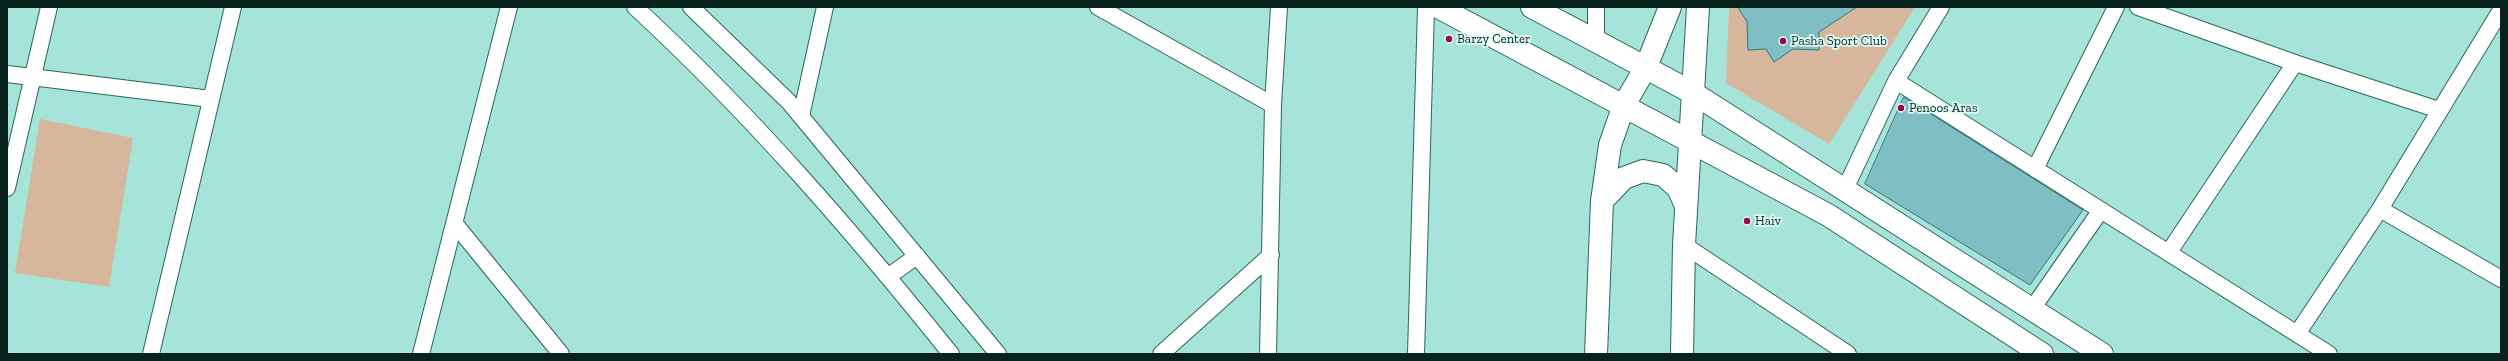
<!DOCTYPE html>
<html>
<head>
<meta charset="utf-8">
<style>
  body { margin:0 }
  #map { position:relative; width:2508px; height:361px; overflow:hidden; background:#a6e3d8; font-family:"Zilla Slab",serif }
  canvas { display:block }
  .frame { position:absolute; inset:0; border:8px solid #08221e; pointer-events:none }
</style>
</head>
<body>
<div id="map">
<canvas width="2508" height="361"></canvas>
<div class="frame"></div>
</div>
<script>
const context = document.querySelector('canvas').getContext('2d');
context.lineJoin = 'round';
function paint(path, color) {
  context.fillStyle = color;
  context.fill(path, 'evenodd');
}
function stroke(path, color, width, dash) {
  context.strokeStyle = color;
  context.lineWidth = width;
  context.lineCap = dash ? 'butt' : 'round';
  context.setLineDash(dash || []);
  context.stroke(path);
}
function drawText(font, color, halo, rows, align = 'center') {
  context.font = font + ' "Zilla Slab",serif';
  context.lineWidth = 3.5;
  context.setLineDash([]);
  context.textBaseline = 'middle';
  context.strokeStyle = halo;
  context.fillStyle = color;
  for (const [text, x, y, turn = 0] of rows) {
    context.save();
    context.translate(x, y);
    context.rotate((+turn || 0) * Math.PI / 180);
    context.textAlign = isNaN(turn) ? turn : align;
    if (halo) context.strokeText(text, 0, 0);
    context.fillText(text, 0, 0);
    context.restore();
  }
}
paint(new Path2D(`
  M 1729,7 L 1915,7 L 1829,144 L 1726,83 Z
  M 40,119 L 133,138 L 109,287 L 15,273 Z`), '#d7b79c');
const building = new Path2D(`
  M 1738,7 L 1857,7 L 1819,32 L 1819,50 L 1793,49 L 1774,62 L 1766,49 L 1748,50 L 1747,22 Z
  M 1904,97 L 2083,210 L 2030,285 L 1865,184 Z`);
paint(building, '#7fbec3');
stroke(building, '#38777b', 1);
const street = new Path2D(`
  M 635,7 C 750,113 853,232 951,354
  M 691,7 L 789,102 L 998,354
  M 1098,7 L 1273,105
  M 2138,7 L 2295,63 L 2439,110
  M 1596,42 L 1596,7
  M 7,74 L 211,99
  M 1896,81 L 2329,354
  M 801,116 L 825,7
  M 2035,169 L 2116,7
  M 7,188 L 49,7
  M 1845,189 L 1896,81 L 1941,7
  M 2380,209 L 2501,279
  M 455,224 L 561,354
  M 1684,245 L 1848,354
  M 2169,252 L 2295,63
  M 889,276 L 917,256
  M 2032,309 L 2101,210
  M 2297,334 L 2380,209 L 2501,10
  M 151,354 L 233,7
  M 421,354 L 509,7
  M 1161,354 L 1271,255
  M 1268,354 L 1273,105 L 1279,7
  M 1416,354 L 1426,7`);
const secondary = new Path2D(`
  M 1438,7 L 1828,215 L 2042,354
  M 1532,7 L 1693,93 L 2102,354
  M 1602,201 L 1624,178 L 1643,171 L 1663,175 L 1678,188 L 1686,206
  M 1596,354 L 1602,201 L 1610,145 L 1624,105 L 1646,67 L 1670,7
  M 1682,354 L 1684,245 L 1698,7`);
stroke(street, '#29665c', 18);
stroke(secondary, '#29665c', 24);
stroke(street, '#fff', 16);
stroke(secondary, '#fff', 22);
for (const [x, y, r, color] of [
  [1449,39,4,"#9e074f"],
  [1783,41,4,"#9e074f"],
  [1901,108,4,"#9e074f"],
  [1747,221,4,"#9e074f"]
]) {
  const dot = new Path2D();
  dot.arc(x, y, r, 0, 2 * Math.PI);
  context.fillStyle = color;
  context.fill(dot);
  stroke(dot, '#dffdf7', 1.5);
}
drawText('13px', '#08221e', '#dffdf7', [
  ["Barzy Center",1457,39],
  ["Pasha Sport Club",1791,41],
  ["Penoos Aras",1909,108],
  ["Haiv",1755,221]
], 'left');
</script>
</body>
</html>
